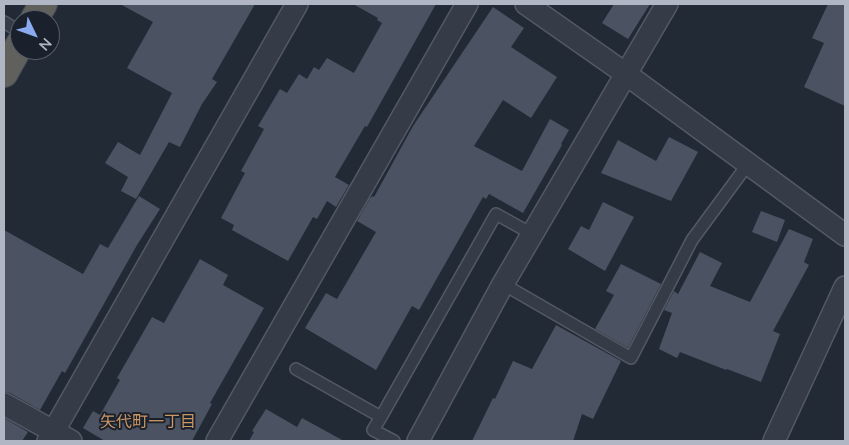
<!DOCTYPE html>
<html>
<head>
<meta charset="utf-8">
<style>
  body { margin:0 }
  #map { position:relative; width:849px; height:445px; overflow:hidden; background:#222a36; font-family:Lato,sans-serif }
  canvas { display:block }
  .frame { position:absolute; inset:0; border:5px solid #b0b6c4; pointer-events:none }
  .north { position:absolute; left:10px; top:10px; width:50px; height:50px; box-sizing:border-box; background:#1b212c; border:1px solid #575d69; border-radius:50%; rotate:132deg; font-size:14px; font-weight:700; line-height:20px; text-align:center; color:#b0b6c4 }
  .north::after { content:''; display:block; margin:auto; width:18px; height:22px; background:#8aabef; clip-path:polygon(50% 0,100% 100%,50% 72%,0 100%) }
</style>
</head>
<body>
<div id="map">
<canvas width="849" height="445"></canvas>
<div class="frame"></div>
<div class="north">N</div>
</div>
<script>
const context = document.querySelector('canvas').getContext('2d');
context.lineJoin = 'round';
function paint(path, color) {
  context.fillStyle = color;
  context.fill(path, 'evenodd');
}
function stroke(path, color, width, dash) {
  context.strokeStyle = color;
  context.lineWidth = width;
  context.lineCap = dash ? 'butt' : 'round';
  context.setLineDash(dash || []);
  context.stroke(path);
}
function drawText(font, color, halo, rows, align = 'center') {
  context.font = font + ' Lato,"Noto Sans JP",sans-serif';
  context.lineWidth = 4;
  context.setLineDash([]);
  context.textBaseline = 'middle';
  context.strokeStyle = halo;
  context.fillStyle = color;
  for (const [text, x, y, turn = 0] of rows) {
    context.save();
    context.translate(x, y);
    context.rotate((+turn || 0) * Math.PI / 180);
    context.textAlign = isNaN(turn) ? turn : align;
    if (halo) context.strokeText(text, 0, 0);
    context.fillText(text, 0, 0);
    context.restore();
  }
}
paint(new Path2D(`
  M 120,4 L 255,4 L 212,79 L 217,82 L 202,104 L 180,147 L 169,142 L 136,199 L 121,191 L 128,177 L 105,163 L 118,142 L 140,155 L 172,93 L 127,68 L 153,22 Z
  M 353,4 L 436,4 L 367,127 L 365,126 L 335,177 L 349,185 L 336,207 L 327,201 L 317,219 L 313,217 L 288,261 L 232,230 L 234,225 L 221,218 L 245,173 L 241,171 L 264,129 L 258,126 L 280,89 L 287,93 L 299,74 L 307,79 L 314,67 L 319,70 L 327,58 L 354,73 L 382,23 L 377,20 L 378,18 Z
  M 614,4 L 650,4 L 628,39 L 602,23 Z
  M 828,4 L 845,4 L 845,106 L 804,87 L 824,43 L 812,38 Z
  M 493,7 L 524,28 L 511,47 L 557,77 L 531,118 L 503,100 L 474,146 L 522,171 L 550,119 L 569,130 L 561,144 L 562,145 L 523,213 L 489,194 L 486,199 L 483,197 L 419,310 L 412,306 L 376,370 L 305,328 L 326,293 L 337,299 L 376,232 L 357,221 L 370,198 L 373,196 L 374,197 L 413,126 Z
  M 669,137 L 698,152 L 671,201 L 601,173 L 618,140 L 656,161 Z
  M 139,196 L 160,209 L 137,245 L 65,373 L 62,371 L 40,410 L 10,393 L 4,392 L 4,230 L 83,274 L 100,244 L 108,248 Z
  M 603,202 L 634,217 L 605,271 L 568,249 L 581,226 L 589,230 Z
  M 761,211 L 785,220 L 777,242 L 752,232 Z
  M 789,229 L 813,239 L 804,262 L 809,265 L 773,331 L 780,334 L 761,382 L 727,369 L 726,370 L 680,352 L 677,358 L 659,349 L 672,313 L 664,310 L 674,291 L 678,294 L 700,252 L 722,263 L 710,286 L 750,302 Z
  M 200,259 L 228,275 L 223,285 L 264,308 L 210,403 L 212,404 L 192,441 L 105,441 L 83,428 L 93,411 L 100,415 L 120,380 L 117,378 L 152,317 L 164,323 Z
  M 621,264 L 661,284 L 628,348 L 595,329 L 614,295 L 606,291 Z
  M 556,325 L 621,361 L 593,419 L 582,414 L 573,441 L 472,441 L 493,398 L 495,399 L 513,361 L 532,369 Z
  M 266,409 L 297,427 L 302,418 L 344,441 L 249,441 L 254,432 L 252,431 Z
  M 4,418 L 28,432 L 22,441 L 4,441 Z`), '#4b5362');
const service = new Path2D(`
  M 4,22 L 20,32
  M 503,284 L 631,358 L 692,240 L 748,164
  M 296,369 L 381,417 L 496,214 L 532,234
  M 381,417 L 373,430 L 394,441`);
const minor = new Path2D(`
  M 526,4 L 626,74 L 845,235
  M 4,404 L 71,441
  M 48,441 L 297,4
  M 217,441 L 467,4
  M 418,441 L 503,284 L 667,4
  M 774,441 L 845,287`);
const trunk = new Path2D(`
  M 34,20 L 43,4
  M 4,73 L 20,44`);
stroke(service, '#535965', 14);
stroke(minor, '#535965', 24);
stroke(trunk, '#404652', 30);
stroke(service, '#363c47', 11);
stroke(minor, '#363c47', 21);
stroke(trunk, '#60605d', 28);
drawText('16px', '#ca9765', '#1b212c', [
  ["矢代町一丁目",148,422]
]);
</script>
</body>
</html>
